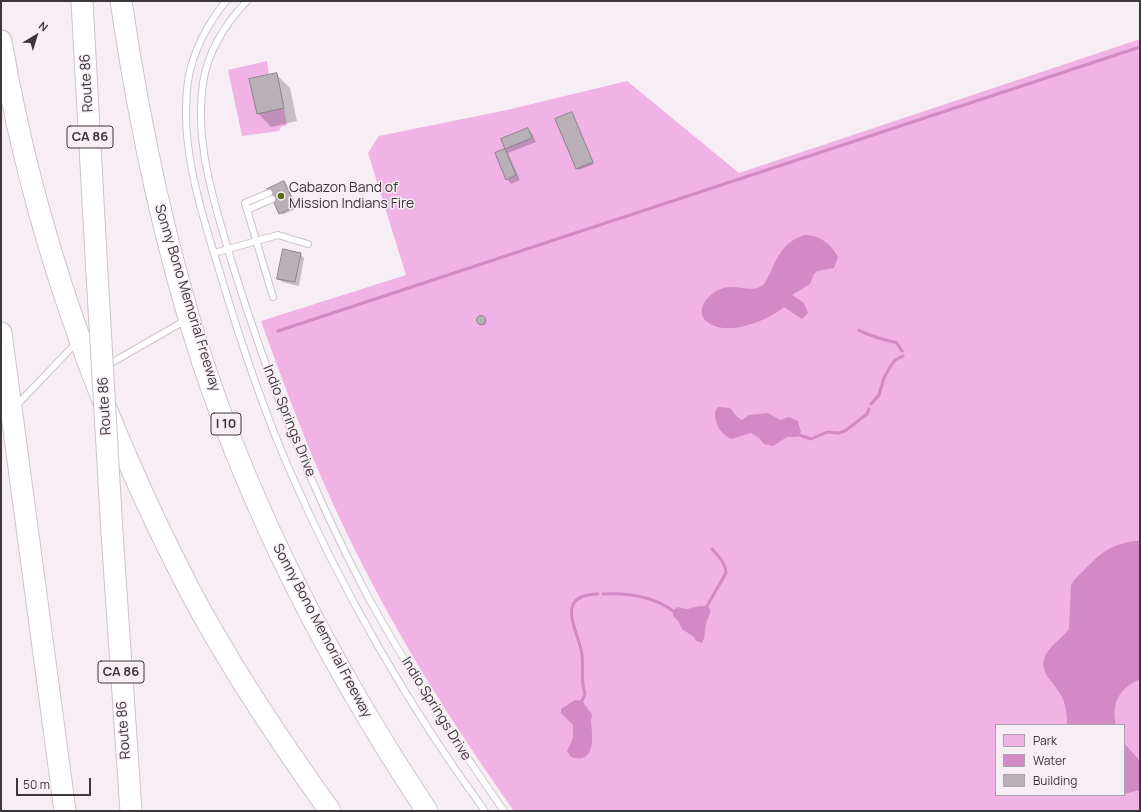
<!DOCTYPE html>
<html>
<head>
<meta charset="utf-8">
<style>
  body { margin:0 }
  #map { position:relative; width:1141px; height:812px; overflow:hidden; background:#f7eef5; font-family:Manrope,sans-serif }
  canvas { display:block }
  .frame { position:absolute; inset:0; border:2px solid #3a3639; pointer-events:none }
  .legend { position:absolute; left:995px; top:724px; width:130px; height:72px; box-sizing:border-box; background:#f7eef5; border:1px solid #aba4aa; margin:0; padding:5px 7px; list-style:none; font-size:12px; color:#3a3639 }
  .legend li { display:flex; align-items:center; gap:8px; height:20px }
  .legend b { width:20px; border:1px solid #aba4aa }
  .north { position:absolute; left:16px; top:16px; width:40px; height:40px; -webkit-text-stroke:3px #f7eef5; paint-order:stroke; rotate:38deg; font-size:11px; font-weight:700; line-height:16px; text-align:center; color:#3a3639 }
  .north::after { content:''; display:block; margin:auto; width:14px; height:18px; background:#3a3639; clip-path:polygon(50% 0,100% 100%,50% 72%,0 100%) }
  .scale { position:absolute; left:16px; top:778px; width:75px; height:18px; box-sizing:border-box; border:2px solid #3a3639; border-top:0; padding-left:5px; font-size:12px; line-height:14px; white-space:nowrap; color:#3a3639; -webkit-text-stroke:3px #f7eef5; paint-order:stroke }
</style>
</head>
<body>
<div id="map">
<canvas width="1141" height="812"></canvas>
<div class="frame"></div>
<ul class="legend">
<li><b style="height:11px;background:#f1b2e5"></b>Park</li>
<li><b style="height:11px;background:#d289c5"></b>Water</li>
<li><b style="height:11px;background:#b9afb6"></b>Building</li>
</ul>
<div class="north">N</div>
<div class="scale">50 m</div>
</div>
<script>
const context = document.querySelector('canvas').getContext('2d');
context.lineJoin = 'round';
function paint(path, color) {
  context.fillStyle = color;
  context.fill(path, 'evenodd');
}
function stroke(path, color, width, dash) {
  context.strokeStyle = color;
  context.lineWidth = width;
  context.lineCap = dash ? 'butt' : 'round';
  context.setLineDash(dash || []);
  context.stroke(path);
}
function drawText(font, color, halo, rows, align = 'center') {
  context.font = font + ' Manrope,sans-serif';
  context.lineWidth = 3;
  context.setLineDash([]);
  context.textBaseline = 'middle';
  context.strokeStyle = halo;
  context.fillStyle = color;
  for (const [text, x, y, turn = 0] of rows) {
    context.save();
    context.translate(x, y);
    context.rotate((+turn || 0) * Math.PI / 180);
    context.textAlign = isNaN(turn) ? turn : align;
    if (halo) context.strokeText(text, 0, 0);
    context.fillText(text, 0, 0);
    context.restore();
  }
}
paint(new Path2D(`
  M 1140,39 L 1140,811 L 514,811 C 440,707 373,597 322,479 C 300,428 280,374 261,321 L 406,275 L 368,153 L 379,136 L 507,110 L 627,81 L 739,173 ZM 996,725 L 1124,725 L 1124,795 L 996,795 Z
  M 267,61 L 269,75 L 249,79 L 257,113 L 284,108 L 287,125 L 281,127 L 279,131 L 242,136 L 228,70 Z`), '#f1b2e5');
paint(new Path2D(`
  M 805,235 C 820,235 831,244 838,257 L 834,268 L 817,271 L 814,274 L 810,284 L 792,295 L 804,303 L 808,313 L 802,319 L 784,307 C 767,321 724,339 705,320 C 701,316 701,308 704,303 C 705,300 709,297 712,294 C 733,277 751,298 765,283 C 777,261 779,243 805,235 Z
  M 718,407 L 730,408 L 736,416 L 742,420 L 749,415 L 768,413 L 780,420 L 789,417 L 798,421 L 801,432 L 797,437 L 787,437 L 773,446 L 764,444 L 759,438 L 751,433 L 731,439 C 720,433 715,425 715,412 Z
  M 1134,541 L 1140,541 L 1140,679 C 1119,689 1111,702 1116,725 L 1067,725 C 1067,715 1066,704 1061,695 C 1054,682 1037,672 1046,654 C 1052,644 1062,638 1069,629 L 1071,585 L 1074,580 C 1096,559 1103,546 1134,541 Z
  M 700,606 L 707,606 L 710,609 C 711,615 707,618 706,624 C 704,631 706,636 702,643 L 696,641 L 694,637 L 682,629 L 678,621 L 673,616 L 673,611 L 677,607 L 687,609 Z
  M 575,700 L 582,701 L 592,714 C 592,718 590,721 591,723 C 593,738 595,765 571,757 L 567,751 L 573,738 L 573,725 L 561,713 L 561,709 Z
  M 1124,743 L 1140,761 L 1140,790 L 1124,794 Z`), '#d289c5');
paint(new Path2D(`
  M 276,74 L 290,88 L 297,121 L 271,127 L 258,113 Z
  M 571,113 L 594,164 L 579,170 L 577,168 Z
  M 528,129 L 532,133 L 536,142 L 508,153 L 520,180 L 511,184 L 507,179 L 496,154 L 506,150 L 502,140 Z
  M 284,182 L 298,208 L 282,215 L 275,203 L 277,200 L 273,191 L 268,189 Z
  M 300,254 L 304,258 L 299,286 L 282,282 L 278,278 Z
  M477.5 321a4.5 4.5 0 1 1 9 0a4.5 4.5 0 1 1-9 0Z`), '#0003');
stroke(new Path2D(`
  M 859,330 C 865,334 889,342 896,342 L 902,351
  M 278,331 L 1140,47
  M 871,404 L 879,395 L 884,378 L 890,367 L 895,360 L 903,356
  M 799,435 L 811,439 L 827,432 L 839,433 L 845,431 L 867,414 L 869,409
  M 603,594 C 628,593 653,596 673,611
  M 707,606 L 726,573 C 726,563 718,556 712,549
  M 582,701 L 585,694 C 580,678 584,670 582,654 C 578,630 553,595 598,594`), '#d289c5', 3);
const building = new Path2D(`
  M 277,73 L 284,108 L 257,114 L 249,79 Z
  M 572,112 L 593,162 L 576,169 L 555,119 Z
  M 528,128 L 532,138 L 505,149 L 501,139 Z
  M 505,149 L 516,175 L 506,180 L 495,153 Z
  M 284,181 L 296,206 L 279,214 L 274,203 L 276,200 L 276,197 L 273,195 L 272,190 L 267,189 Z
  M 283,249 L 301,253 L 295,282 L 277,279 Z
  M476.5 320a4.5 4.5 0 1 1 9 0a4.5 4.5 0 1 1-9 0Z`);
paint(building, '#b9afb6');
stroke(building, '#8c838a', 1);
const lane = new Path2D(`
  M 226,1 C 208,23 192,53 188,81 C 179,146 201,211 220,273 C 240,340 262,407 290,471 C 340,587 410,709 485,811
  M 247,1 C 225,24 208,51 203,83 C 194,144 215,205 232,263 C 267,377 311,489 367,595 C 408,670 455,741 504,811
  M 269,193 L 245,203 L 273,297
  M 247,210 L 272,199
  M 214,253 L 278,235 L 308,244
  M 106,366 L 186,320
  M 15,407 L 77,342`);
const highway = new Path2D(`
  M 82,1 L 97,274
  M 121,1 C 139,123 164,243 202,360 C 255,520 334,671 427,811
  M 1,41 C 34,233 100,417 189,589 C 230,667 279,740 330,811
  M 1,333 L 65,811
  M 112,533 L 131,811`);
stroke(lane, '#cdc4cb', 8);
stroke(highway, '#cdc4cb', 23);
stroke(lane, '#fff', 6);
stroke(highway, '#fff', 21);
const highwayBridge = new Path2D(`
  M 97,274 L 112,533`);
stroke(highwayBridge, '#cdc4cb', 23, []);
stroke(highwayBridge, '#fff', 21);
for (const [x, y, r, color] of [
  [281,196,4,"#556b19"]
]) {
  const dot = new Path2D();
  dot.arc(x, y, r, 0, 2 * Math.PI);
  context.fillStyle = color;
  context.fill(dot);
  stroke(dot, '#f7eef5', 1.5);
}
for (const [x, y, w] of [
  [90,137,46],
  [226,424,30],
  [121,672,46]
]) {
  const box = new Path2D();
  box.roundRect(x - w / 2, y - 11, w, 22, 3);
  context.fillStyle = '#f7eef5';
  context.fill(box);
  stroke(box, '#3a3639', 1);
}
drawText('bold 13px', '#3a3639', null, [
  ["CA 86",90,137],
  ["I 10",226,424],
  ["CA 86",121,672]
]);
drawText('14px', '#3a3639', '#f7eef5', [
  ["Route 86",87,83,-93],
  ["Sonny Bono Memorial Freeway",187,298,73],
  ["Route 86",105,406,-93],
  ["Indio Springs Drive",289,421,68],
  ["Sonny Bono Memorial Freeway",322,631,62],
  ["Indio Springs Drive",436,709,58],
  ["Route 86",124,730,-94]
]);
drawText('14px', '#3a3639', '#f7eef5', [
  ["Cabazon Band of",289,188],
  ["Mission Indians Fire",289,204]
], 'left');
</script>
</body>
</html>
